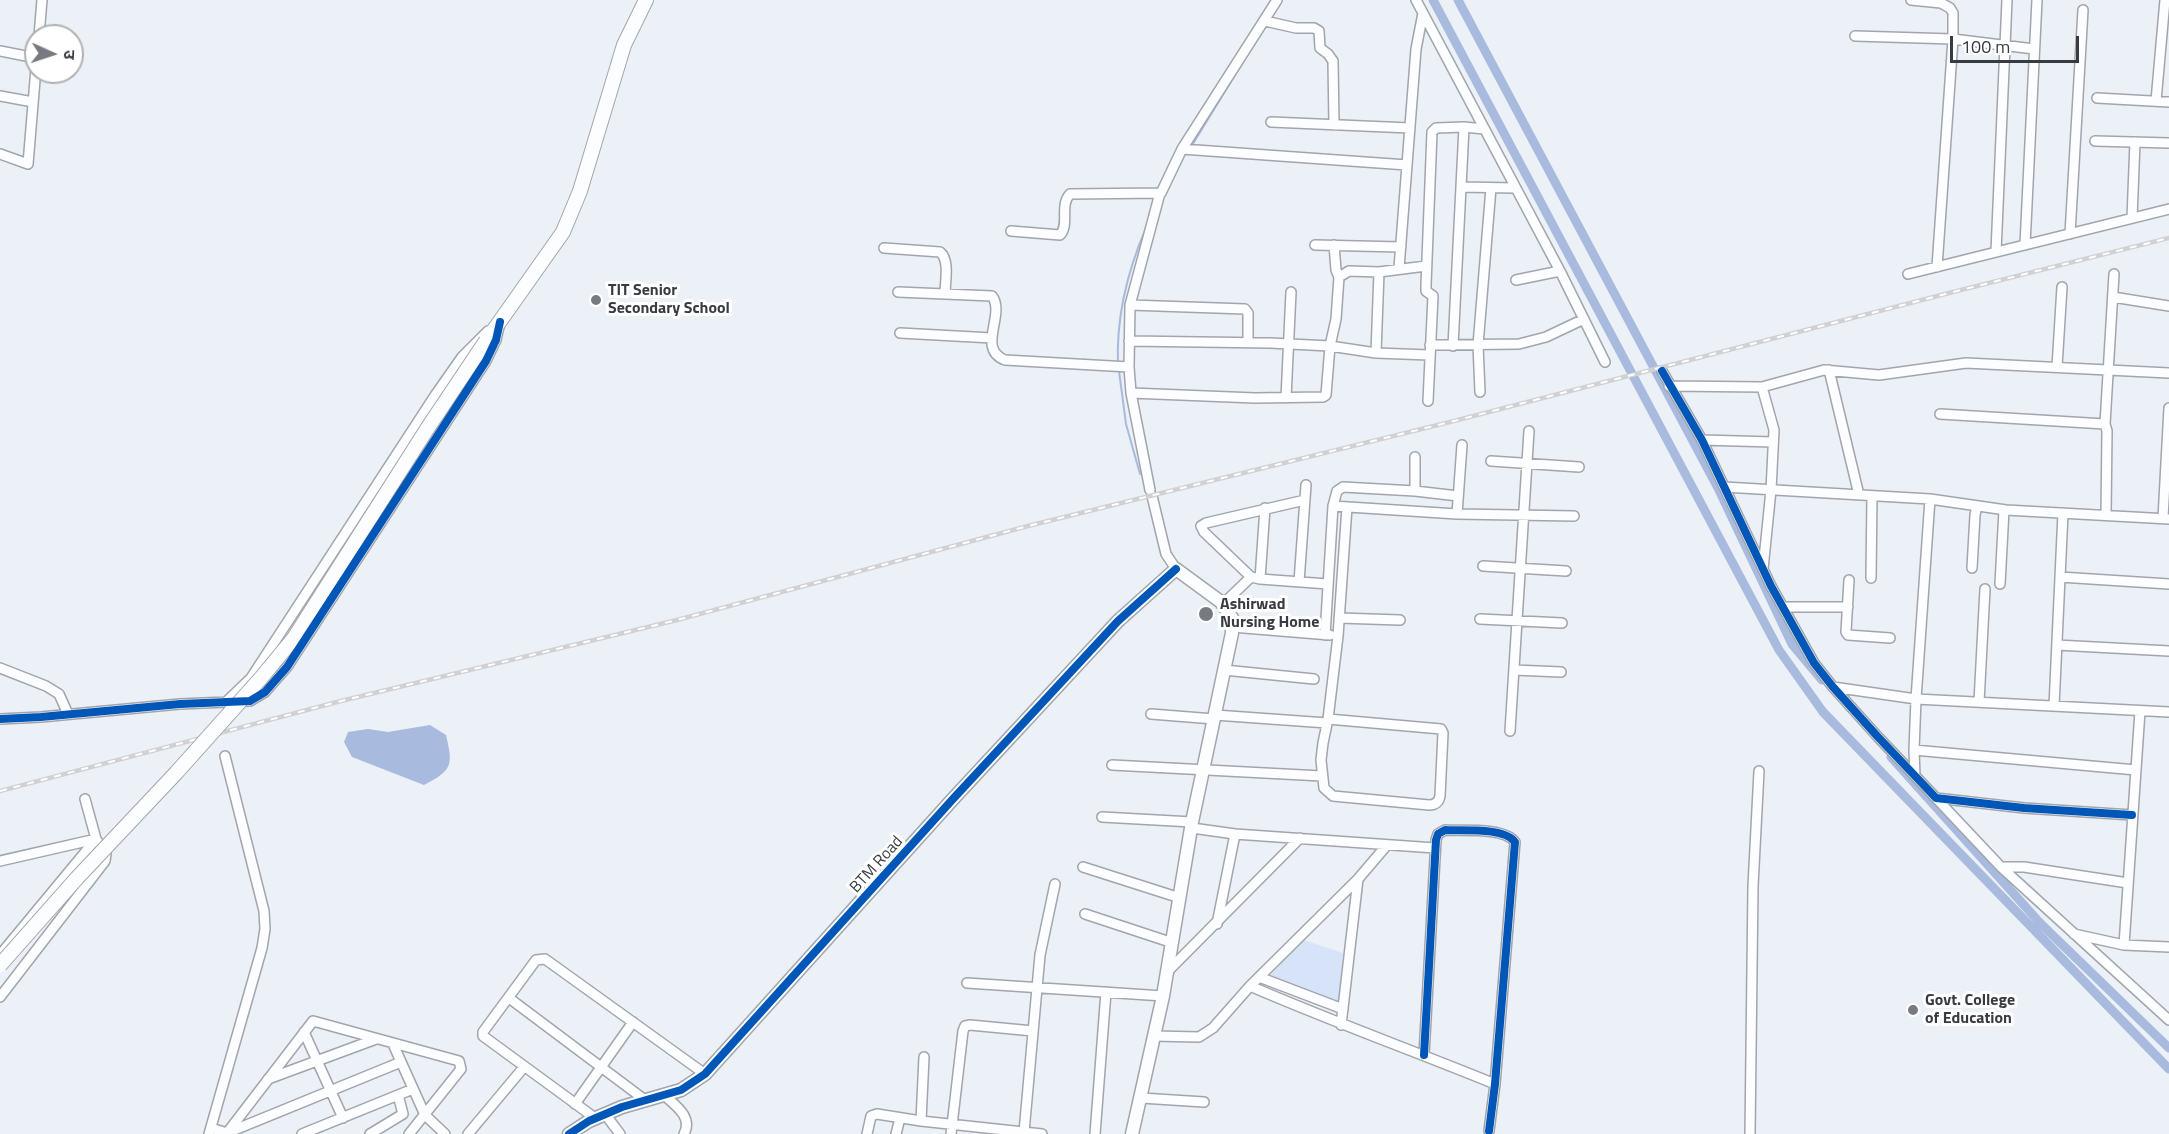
<!DOCTYPE html>
<html>
<head>
<meta charset="utf-8">
<style>
  body { margin:0 }
  #map { position:relative; width:2169px; height:1134px; overflow:hidden; background:#ecf0f7; font-family:"Titillium Web","Noto Sans Devanagari",sans-serif }
  canvas { display:block }
  .north { position:absolute; left:24px; top:24px; width:60px; height:60px; box-sizing:border-box; background:#fff; border:2px solid #afb1b3; border-radius:50%; rotate:93deg; font-size:16px; font-weight:700; line-height:24px; text-align:center; color:#383c42 }
  .north::after { content:''; display:block; margin:auto; width:21px; height:27px; background:#777b81; clip-path:polygon(50% 0,100% 100%,50% 72%,0 100%) }
  .scale { position:absolute; left:1950px; top:36px; width:129px; height:27px; box-sizing:border-box; border:3px solid #383c42; border-top:0; padding-left:8px; font-size:18px; line-height:21px; white-space:nowrap; color:#383c42; -webkit-text-stroke:4px #fff; paint-order:stroke }
</style>
</head>
<body>
<div id="map">
<canvas width="2169" height="1134"></canvas>
<div class="north">उ</div>
<div class="scale">100 m</div>
</div>
<script>
const context = document.querySelector('canvas').getContext('2d');
context.lineJoin = 'round';
function paint(path, color) {
  context.fillStyle = color;
  context.fill(path, 'evenodd');
}
function stroke(path, color, width, dash) {
  context.strokeStyle = color;
  context.lineWidth = width;
  context.lineCap = dash ? 'butt' : 'round';
  context.setLineDash(dash || []);
  context.stroke(path);
}
function drawText(font, color, halo, rows, align = 'center') {
  context.font = font + ' "Titillium Web",sans-serif';
  context.lineWidth = 6;
  context.setLineDash([]);
  context.textBaseline = 'middle';
  context.strokeStyle = halo;
  context.fillStyle = color;
  for (const [text, x, y, turn = 0] of rows) {
    context.save();
    context.translate(x, y);
    context.rotate((+turn || 0) * Math.PI / 180);
    context.textAlign = isNaN(turn) ? turn : align;
    if (halo) context.strokeText(text, 0, 0);
    context.fillText(text, 0, 0);
    context.restore();
  }
}
paint(new Path2D(`
  M 1303,940 L 1343,953 L 1339,1003 L 1269,976 Z`), '#d7e3f9');
paint(new Path2D(`
  M 430,725 L 446,735 C 453,765 453,770 424,785 L 352,757 L 344,742 L 348,732 L 368,729 L 388,732 Z`), '#a8badd');
stroke(new Path2D(`
  M 1191,147 L 1246,57
  M 1118,365 C 1116,317 1127,272 1146,228
  M 1119,371 L 1126,424 L 1140,474`), '#a8badd', 2);
stroke(new Path2D(`
  M 1433,0 L 1779,650 L 1823,712 L 2169,1069
  M 1458,0 L 1719,490 L 1792,644 L 1822,680
  M 1891,757 L 2040,923 L 2169,1048`), '#a8badd', 9);
const minor = new Path2D(`
  M 1416,0 L 1560,271 L 1605,362
  M 1911,0 L 1941,3 L 1950,8 L 1953,13 L 1953,39 L 1937,267
  M 1265,21 L 1296,28 L 1314,28 L 1319,31 L 1320,48 L 1328,54 L 1333,61 L 1334,125
  M 39,36 L 42,0
  M 1855,36 L 1953,39 L 2034,49
  M 0,51 L 36,58
  M 0,96 L 33,102
  M 2097,98 L 2169,102
  M 2156,101 L 2165,0
  M 1271,122 L 1410,128
  M 2095,141 L 2169,143
  M 1182,149 L 1407,165
  M 0,154 L 28,164 L 36,68
  M 1461,187 L 1515,188
  M 2132,218 L 2135,142
  M 1011,231 L 1060,235 C 1070,224 1059,206 1070,194 L 1161,193 L 1182,149 L 1277,0
  M 2070,234 L 2083,10
  M 1315,245 L 1401,247
  M 1334,245 L 1336,270 L 1339,277
  M 2025,245 L 2037,0
  M 884,248 L 940,252 C 950,260 945,282 945,294
  M 1996,252 L 2007,0
  M 1399,268 L 1416,49 L 1423,13
  M 1908,274 L 2169,209
  M 1516,280 L 1560,271
  M 898,292 L 992,296 C 1006,314 976,349 1005,360 L 1129,367
  M 2113,297 L 2169,306
  M 1130,305 L 1245,309 L 1248,313 L 1248,342
  M 900,333 L 992,338
  M 1129,341 L 1270,343 L 1330,346 L 1376,353 L 1429,355
  M 1430,345 L 1519,344 L 1546,337 L 1584,319
  M 1453,346 L 1464,127 L 1484,129
  M 1376,353 L 1379,272
  M 2057,367 L 2062,287
  M 1829,370 L 1859,495
  M 1662,371 L 1702,440 L 1771,586 L 1814,663 L 1833,687 L 1878,737 L 1936,798 L 2024,808 L 2132,815
  M 1669,386 L 1762,387 L 1824,370 L 1879,375 L 1966,363 L 2169,373
  M 1762,387 L 1774,430 L 1771,490 L 1763,569
  M 1480,392 L 1478,345 L 1491,188
  M 1131,393 L 1255,398 L 1323,397 L 1326,395 L 1330,346 L 1336,319 L 1339,277 L 1349,271 L 1379,272 L 1426,266
  M 1286,398 L 1291,292
  M 1428,401 L 1433,296 L 1426,291 L 1426,285 L 1432,132 L 1436,128 L 1464,127
  M 1940,414 L 2105,424
  M 1702,440 L 1773,442
  M 1491,461 L 1579,467
  M 1724,487 L 1930,499 L 2006,510 L 2169,519
  M 1150,490 L 1131,393 L 1129,367 L 1130,305 L 1160,193
  M 1415,491 L 1415,457
  M 1152,496 L 1166,554 L 1176,569
  M 1333,506 L 1457,514 L 1574,516
  M 1457,514 L 1462,445
  M 2106,515 L 2107,431 L 2105,424 L 2114,274
  M 2163,518 L 2169,408
  M 1483,566 L 1566,571
  M 1972,568 L 1975,515 L 1977,506
  M 1251,577 L 1204,532 L 1201,526 L 1206,523 L 1305,500
  M 2060,577 L 2169,584
  M 1871,578 L 1872,496
  M 1260,579 L 1265,508
  M 1849,580 L 1846,632 L 1848,635 L 1890,638
  M 1299,582 L 1306,485
  M 2000,584 L 2004,510
  M 1223,604 L 1251,577 L 1260,579 L 1328,584
  M 1783,607 L 1848,607
  M 1339,618 L 1400,620
  M 1480,619 L 1562,623
  M 1232,627 L 1330,635
  M 1325,635 L 1333,506 L 1337,491 L 1343,487 L 1415,491 L 1458,496
  M 2057,645 L 2169,651
  M 0,668 L 46,686 L 59,694 L 68,714
  M 1224,670 L 1314,679
  M 1514,670 L 1561,672
  M 1833,687 L 1916,699 L 2169,712
  M 226,702 L 251,678 L 436,394 L 462,357 L 488,331
  M 1979,702 L 1985,589
  M 2054,706 L 2063,513
  M 1151,714 L 1214,719
  M 1215,715 L 1327,723
  M 0,719 L 41,717 L 180,704 L 250,701 L 265,692 L 287,667 L 486,361 L 496,340 L 499,327
  M 1328,719 L 1441,729 L 1443,733 L 1440,796 C 1439,802 1435,805 1429,805 L 1333,796 L 1324,788 L 1321,760 L 1323,743 L 1328,719 L 1338,636 L 1347,507
  M 1510,731 L 1529,431
  M 1914,750 L 2136,770
  M 1112,765 L 1322,776
  M 1915,776 L 1914,750 L 1916,699 L 1930,499
  M 1936,798 L 2001,867 L 2169,1020
  M 1102,817 L 1192,822
  M 1192,828 L 1235,834 L 1435,848
  M 0,861 L 96,839 L 85,799
  M 1083,867 L 1180,898
  M 2001,867 L 2024,867 L 2128,883
  M 1085,914 L 1173,943
  M 1217,924 L 1235,834
  M 2074,934 L 2124,945 L 2169,947
  M 2124,945 L 2140,711
  M 0,955 L 96,839 L 106,854 L 105,861 L 0,997
  M 1168,971 L 1300,838
  M 1259,977 L 1343,1009
  M 967,983 L 1163,996
  M 1250,986 C 1331,1021 1414,1051 1495,1084
  M 509,998 L 645,1100
  M 1341,1025 L 1358,879
  M 304,1032 L 343,1118
  M 1153,1036 L 1199,1037 L 1213,1028 L 1250,986 L 1358,879 L 1387,845
  M 393,1044 L 425,1115 L 445,1134
  M 1424,1055 L 1436,840 L 1438,834 L 1445,830 C 1463,831 1504,827 1515,842 L 1495,1084 L 1489,1131
  M 268,1079 L 376,1039
  M 664,1095 C 676,1106 693,1117 684,1134
  M 1141,1098 L 1204,1102
  M 575,1104 L 633,1022
  M 605,1114 L 620,1134
  M 595,1118 L 483,1036 L 483,1032 L 536,960 L 545,959 L 705,1074
  M 921,1121 L 924,1057
  M 211,1128 L 227,1133 L 401,1062
  M 1024,1132 L 1040,955 L 1055,884
  M 227,1133 L 313,1021 L 459,1061 L 461,1069 L 409,1134
  M 209,1134 L 262,948 L 265,929 L 264,911 L 225,756
  M 302,1134 L 413,1089
  M 370,1134 L 403,1114 L 398,1095
  M 468,1134 L 524,1067
  M 867,1134 L 871,1116 L 877,1114 L 921,1121 L 1042,1134
  M 896,1134 L 900,1118
  M 951,1134 L 963,1031 L 965,1026 L 970,1025 L 1033,1031
  M 1095,1134 L 1106,992
  M 1750,1134 L 1753,886 L 1759,771`);
const tertiary = new Path2D(`
  M 569,1134 L 589,1121 L 622,1107 L 681,1090 L 705,1074 L 952,800 L 1118,621 L 1176,569 L 1221,602 L 1232,618 L 1232,633 L 1192,822 L 1163,996 L 1132,1134`);
const secondary = new Path2D(`
  M 486,341 L 563,232 L 580,191 L 624,45 L 646,0`);
stroke(minor, '#a2a5ab', 12);
stroke(tertiary, '#a2a5ab', 15);
stroke(secondary, '#a2a5ab', 16);
stroke(minor, '#fcfdfe', 9);
stroke(tertiary, '#fcfdfe', 12);
stroke(secondary, '#fcfdfe', 14);
const rail = new Path2D(`
  M 0,791 L 341,701 L 677,620 L 1028,526 L 1454,421 L 1949,293 L 2169,238`);
stroke(rail, '#cfd1d2', 4.5);
stroke(rail, '#fff', 2, [7]);
const secondaryBridge = new Path2D(`
  M 0,965 L 77,878 L 176,773 L 261,678 L 294,638 L 427,429 L 486,341`);
stroke(secondaryBridge, '#a2a5ab', 16, []);
stroke(secondaryBridge, '#fcfdfe', 14);
stroke(new Path2D(`
  M 1662,371 L 1702,440 L 1771,586 L 1814,663 L 1833,687 L 1878,737 L 1936,798 L 2024,808 L 2132,815
  M 0,719 L 41,717 L 180,704 L 250,701 L 265,692 L 287,667 L 486,361 L 496,340 L 500,322
  M 1424,1055 L 1436,840 L 1438,834 L 1445,830 C 1463,831 1504,827 1515,842 L 1495,1084 L 1489,1131
  M 569,1134 L 589,1121 L 622,1107 L 681,1090 L 705,1074 L 952,800 L 1118,621 L 1176,569`), '#0057b8', 8);
for (const [x, y, r, color] of [
  [596,300,6,"#777b81"],
  [1206,614,8,"#777b81"],
  [1913,1010,6,"#777b81"]
]) {
  const dot = new Path2D();
  dot.arc(x, y, r, 0, 2 * Math.PI);
  context.fillStyle = color;
  context.fill(dot);
  stroke(dot, '#fff', 2);
}
drawText('bold 16px', '#383c42', '#fff', [
  ["TIT Senior",608,291],
  ["Secondary School",608,309],
  ["Ashirwad",1220,605],
  ["Nursing Home",1220,623],
  ["Govt. College",1925,1001],
  ["of Education",1925,1019]
], 'left');
drawText('16px', '#383c42', '#fff', [
  ["BTM Road",877,865,-48]
]);
</script>
</body>
</html>
